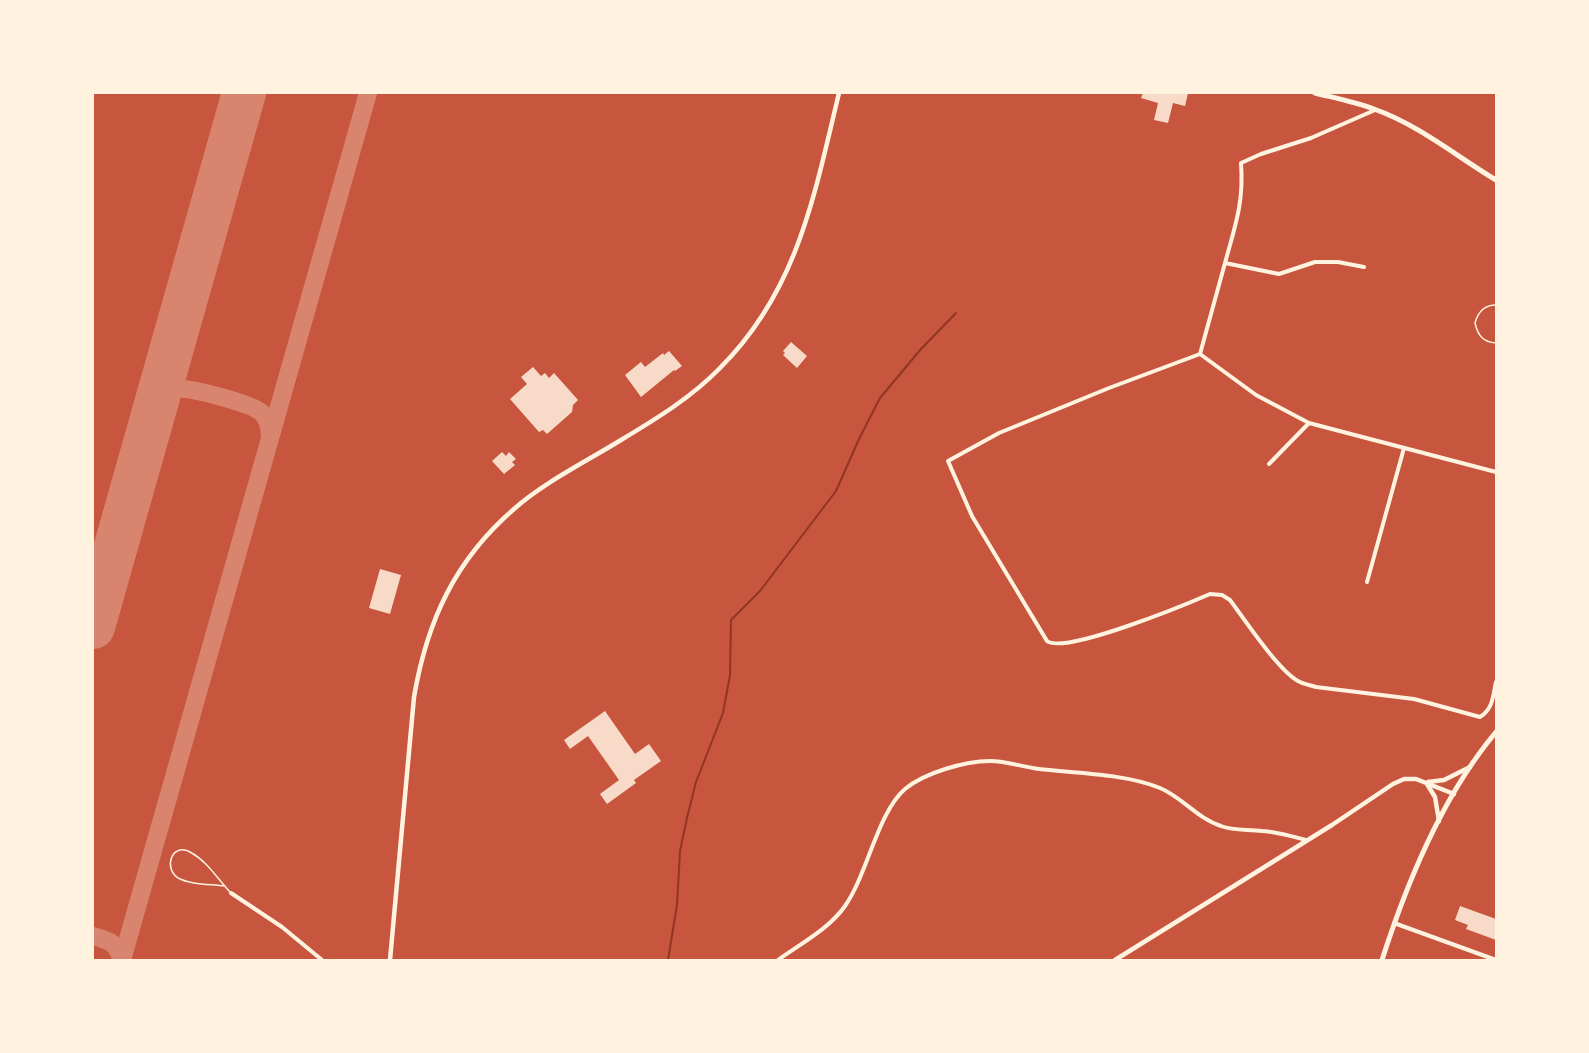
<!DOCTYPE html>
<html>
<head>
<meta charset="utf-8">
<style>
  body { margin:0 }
  #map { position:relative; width:1589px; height:1053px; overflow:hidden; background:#c8553d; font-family:Karla,sans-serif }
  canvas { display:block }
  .frame { position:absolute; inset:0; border:94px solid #fff3e0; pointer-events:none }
</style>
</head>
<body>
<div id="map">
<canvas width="1589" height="1053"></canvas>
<div class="frame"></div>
</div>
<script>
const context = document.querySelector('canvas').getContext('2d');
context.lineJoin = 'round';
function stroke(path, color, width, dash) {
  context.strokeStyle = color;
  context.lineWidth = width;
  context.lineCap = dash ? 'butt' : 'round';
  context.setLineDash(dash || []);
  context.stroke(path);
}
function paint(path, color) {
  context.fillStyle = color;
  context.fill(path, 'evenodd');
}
stroke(new Path2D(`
  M 668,960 L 677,905 L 680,851 L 687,818 L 696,782 L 723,713 L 730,675 L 731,620 L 760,591 L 836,491 L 859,439 L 880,398 L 921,349 L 956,313`), '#8f3625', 2);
stroke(new Path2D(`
  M 154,412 C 159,402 163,393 175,389 C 188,386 251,404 261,412 C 268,419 270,429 270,438
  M 93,936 C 108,940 118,943 121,960
  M 122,960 L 368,93`), '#d8846e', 18);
stroke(new Path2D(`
  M 93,627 L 244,93`), '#d8846e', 44);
paint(new Path2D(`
  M 1143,93 L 1188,93 L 1185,106 L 1173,103 L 1168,123 L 1154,120 L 1158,103 L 1141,98 Z
  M 791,342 L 807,356 L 797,368 L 783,355 L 785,353 L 783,351 Z
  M 669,351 L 682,366 L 675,371 L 674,370 L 641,397 L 625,375 L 641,362 L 645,367 L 663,353 L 664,355 Z
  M 533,367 L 541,376 L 545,373 L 549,378 L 554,373 L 578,400 L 573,405 L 572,412 L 547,434 L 543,430 L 539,432 L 510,399 L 527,384 L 521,377 Z
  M 502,452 L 506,456 L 509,452 L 516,459 L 512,462 L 515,465 L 504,474 L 492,461 Z
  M 380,569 L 401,575 L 390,614 L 369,608 Z
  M 605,711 L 635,754 L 649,744 L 661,761 L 634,780 L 636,783 L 607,804 L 600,794 L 619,780 L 588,736 L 570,749 L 564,740 Z
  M 1460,906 L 1496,919 L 1496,940 L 1466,929 L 1468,925 L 1455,920 Z`), '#f7dbc8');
stroke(new Path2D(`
  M 1496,305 C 1484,305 1478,312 1475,323 C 1478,336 1483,342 1496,343
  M 225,886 C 210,884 191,885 178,878 C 163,868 172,842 190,852 C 207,861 217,878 230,892`), '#fff3e0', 1.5);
stroke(new Path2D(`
  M 1225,263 L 1200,354 L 1109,388 L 999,433 L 948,461 L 972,516 L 1047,641 C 1064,655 1187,604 1210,594 L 1222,595 L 1230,600 C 1245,620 1278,670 1298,681 C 1303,684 1310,685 1316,687 L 1414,699 L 1480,717 C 1493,709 1493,696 1496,682
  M 1364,267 L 1338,262 L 1315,262 L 1279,274 L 1225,263 C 1235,226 1244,203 1241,163 L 1261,154 L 1311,138 L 1375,110
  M 1200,354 L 1256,395 L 1309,423 L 1496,472
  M 1269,464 L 1309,423
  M 1367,582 L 1404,448
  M 231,893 L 282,927 L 322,960
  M 1394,923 L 1496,960
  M 778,960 C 800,944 829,929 845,906 C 867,875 878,812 905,789 C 924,773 965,761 990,761 C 1006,761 1023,767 1039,769 C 1076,773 1126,774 1160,788 C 1182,797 1198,819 1221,826 C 1234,831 1248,829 1262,831 C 1277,832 1291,836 1306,840`), '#fff3e0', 4);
stroke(new Path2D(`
  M 1428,782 L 1444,780 L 1470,767
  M 1427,784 L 1435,797 L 1439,821
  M 390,960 L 414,697 C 427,621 455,560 514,509 C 543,483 587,461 621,440 C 656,419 692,397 720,368 C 798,290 814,196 839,93
  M 1115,960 L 1332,825 L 1393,784 L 1404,779 L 1416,779 L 1454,794`), '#fff3e0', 4.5);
stroke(new Path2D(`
  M 1315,93 C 1335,98 1355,102 1374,109 C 1419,125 1456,156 1496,180
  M 1382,960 C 1407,882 1443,795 1496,732`), '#fff3e0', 5);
</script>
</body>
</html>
